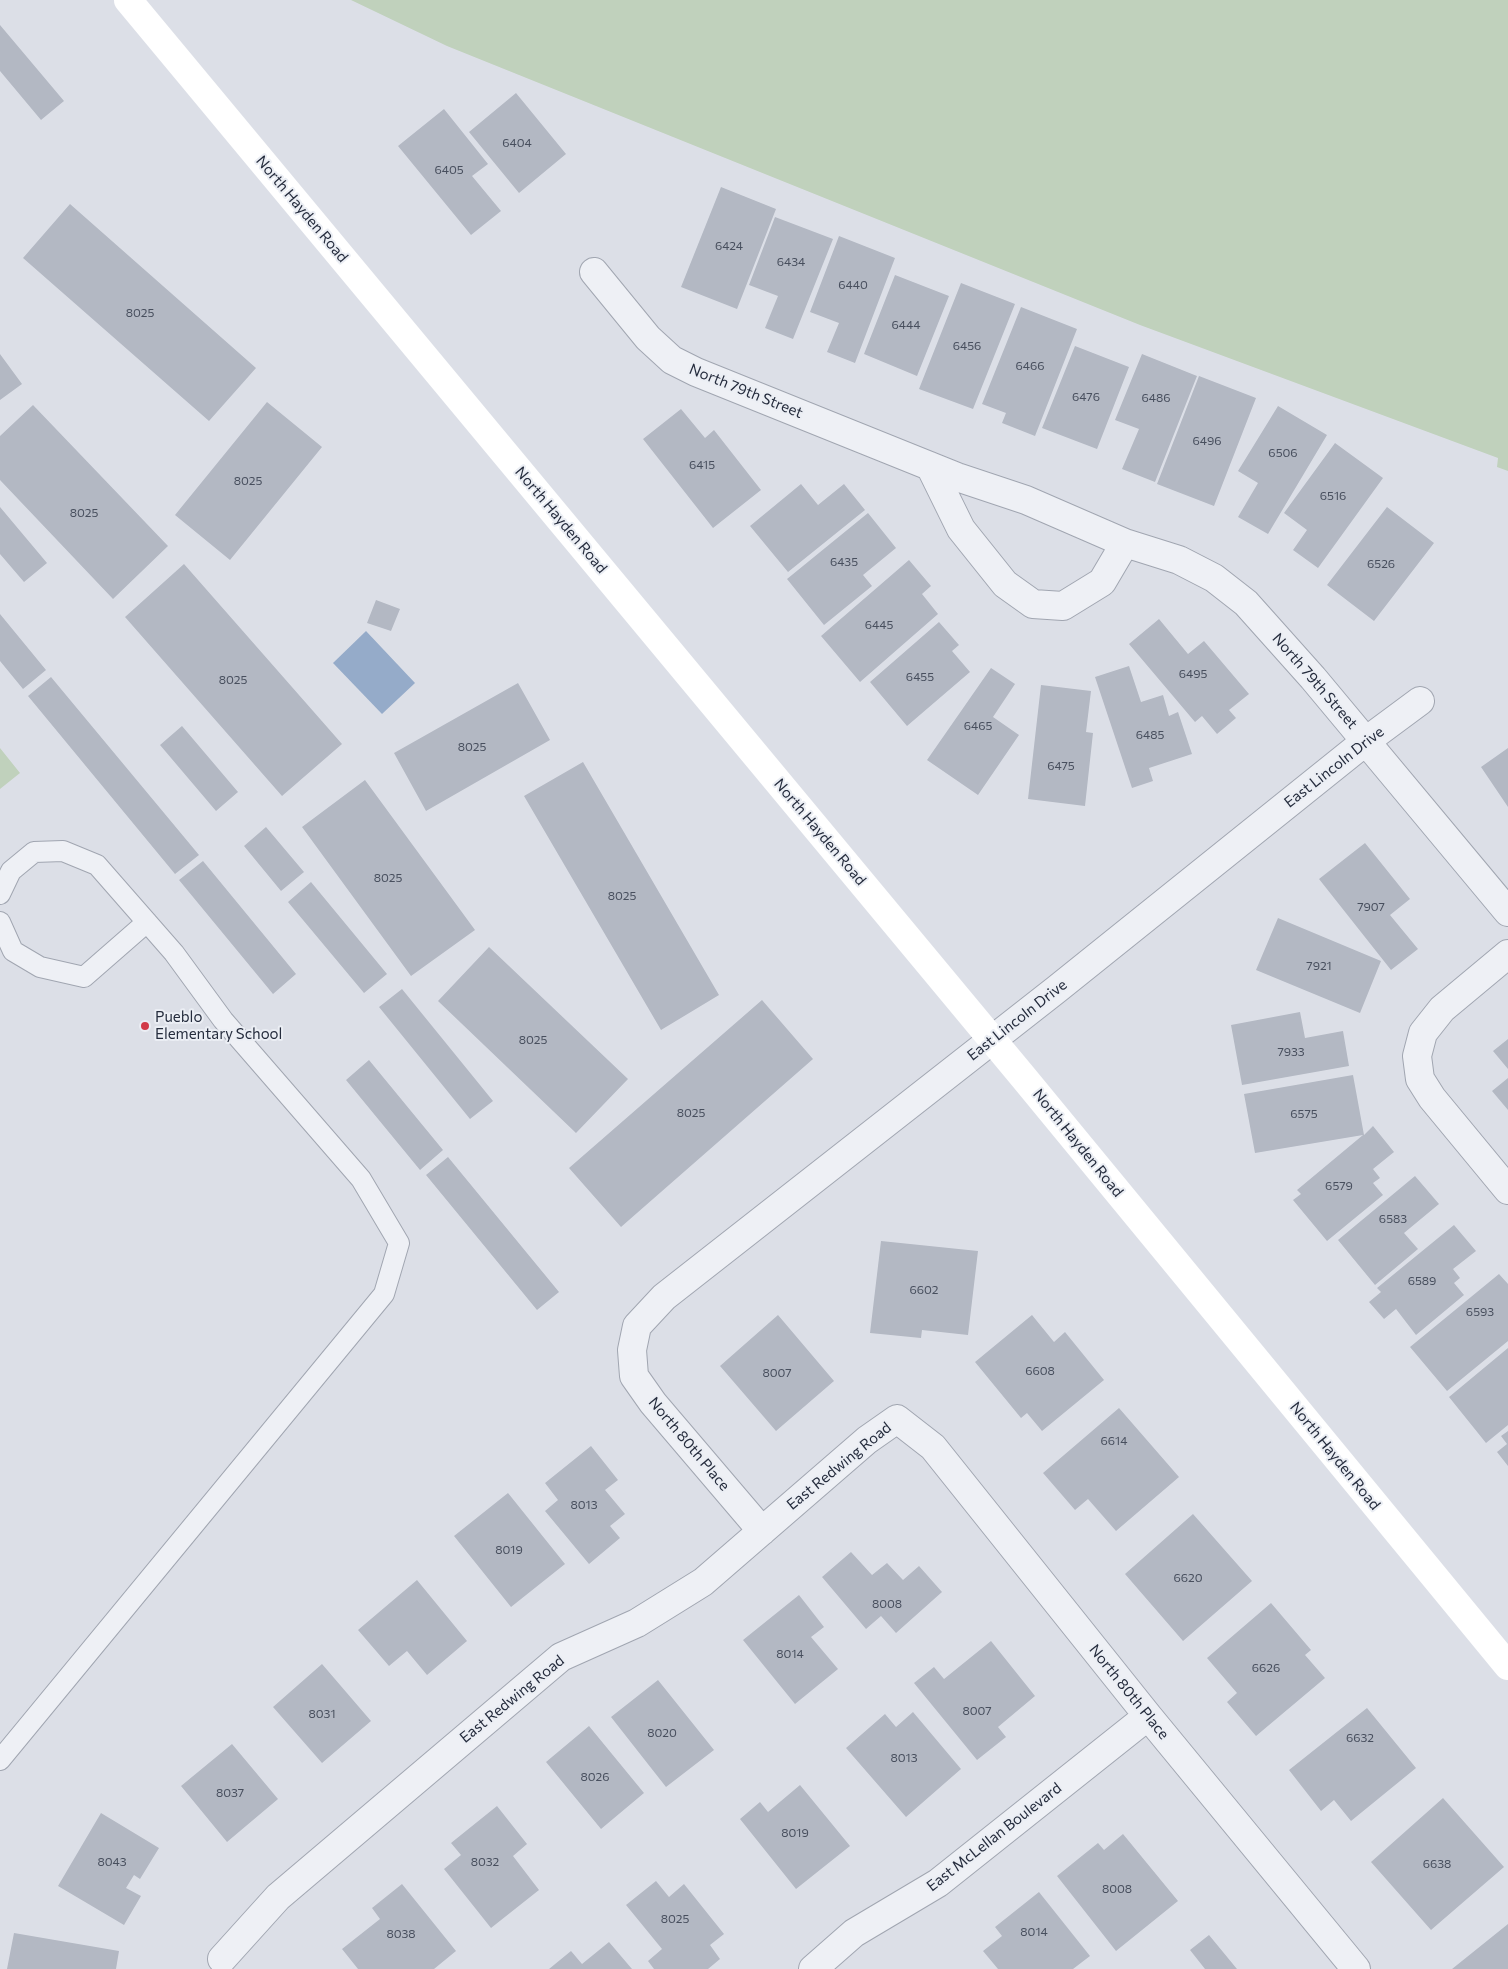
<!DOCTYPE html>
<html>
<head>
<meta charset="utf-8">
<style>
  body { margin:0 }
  canvas { display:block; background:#dcdfe7 }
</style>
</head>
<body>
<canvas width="1508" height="1969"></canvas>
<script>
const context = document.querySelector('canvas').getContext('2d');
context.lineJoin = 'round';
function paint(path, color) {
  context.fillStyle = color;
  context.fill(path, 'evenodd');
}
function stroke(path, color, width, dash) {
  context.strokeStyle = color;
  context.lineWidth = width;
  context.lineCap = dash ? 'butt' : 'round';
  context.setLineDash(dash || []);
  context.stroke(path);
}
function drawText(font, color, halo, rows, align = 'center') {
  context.font = font + ' Commissioner,sans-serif';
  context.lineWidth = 4;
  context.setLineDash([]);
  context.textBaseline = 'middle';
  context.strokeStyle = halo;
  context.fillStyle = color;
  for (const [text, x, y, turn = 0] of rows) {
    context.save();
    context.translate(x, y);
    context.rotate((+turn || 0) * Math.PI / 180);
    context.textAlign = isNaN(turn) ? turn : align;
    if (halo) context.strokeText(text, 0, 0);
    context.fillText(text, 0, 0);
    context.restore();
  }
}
paint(new Path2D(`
  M 351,0 L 1508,0 L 1508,471 L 1497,467 L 1498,458 L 1140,325 L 447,46 Z
  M 0,748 L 20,773 L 0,789 Z`), '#c0d1bc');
paint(new Path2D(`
  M 366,631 L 415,683 L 382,714 L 333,663 Z`), '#95abc9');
paint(new Path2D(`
  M 0,25 L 64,101 L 41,120 L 0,71 Z
  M 516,93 L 566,154 L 519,193 L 469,132 Z
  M 444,109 L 488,164 L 472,176 L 501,211 L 471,235 L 398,146 Z
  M 721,187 L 776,209 L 737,309 L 681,287 Z
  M 70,204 L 256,368 L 209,421 L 23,258 Z
  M 775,217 L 833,239 L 793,339 L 765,328 L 778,296 L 749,285 Z
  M 839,236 L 895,258 L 855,363 L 827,352 L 839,323 L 810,312 Z
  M 895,275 L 949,296 L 917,376 L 864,354 Z
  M 961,283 L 1015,304 L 973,409 L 919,389 Z
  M 1021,307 L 1077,329 L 1035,436 L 1002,423 L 1006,413 L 982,404 Z
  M 1075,346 L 1129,367 L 1097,449 L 1042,428 Z
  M 0,354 L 22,384 L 0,400 Z
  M 1142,354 L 1197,376 L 1155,482 L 1122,469 L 1139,429 L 1115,420 Z
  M 1199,376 L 1256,398 L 1214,506 L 1157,484 Z
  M 267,402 L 322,447 L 230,560 L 175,515 Z
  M 33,405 L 168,546 L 113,599 L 0,480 L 0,436 Z
  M 1278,406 L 1327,435 L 1268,534 L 1238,517 L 1258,483 L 1238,471 Z
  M 681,409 L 705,438 L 714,430 L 761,490 L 713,528 L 643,439 Z
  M 1335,443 L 1383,478 L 1318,568 L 1293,550 L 1307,530 L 1284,513 Z
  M 801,484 L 818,505 L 844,484 L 865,510 L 788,572 L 750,526 Z
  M 0,507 L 47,563 L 24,582 L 0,554 Z
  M 1387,507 L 1434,543 L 1374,621 L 1327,585 Z
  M 868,513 L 896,548 L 863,575 L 872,586 L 824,625 L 787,579 Z
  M 909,560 L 931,586 L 922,594 L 938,614 L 860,682 L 821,636 Z
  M 184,564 L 342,744 L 282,796 L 125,617 Z
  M 376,600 L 400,609 L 391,631 L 367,623 Z
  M 0,614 L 46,670 L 23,689 L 0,661 Z
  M 1159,619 L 1188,654 L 1204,641 L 1249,694 L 1229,710 L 1236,718 L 1217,734 L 1202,716 L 1195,722 L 1129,644 Z
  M 939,622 L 959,645 L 952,651 L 970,672 L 907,726 L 870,682 Z
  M 1129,666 L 1141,702 L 1163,695 L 1169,716 L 1178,712 L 1192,754 L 1149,768 L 1153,781 L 1132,788 L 1095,677 Z
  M 991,668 L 1015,684 L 993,717 L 1019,735 L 978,795 L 927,760 Z
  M 51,677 L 199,855 L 175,874 L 28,696 Z
  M 518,683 L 550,740 L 426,811 L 394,753 Z
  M 1041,685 L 1091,691 L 1086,732 L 1093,733 L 1085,806 L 1028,799 Z
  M 182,726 L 238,792 L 216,811 L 160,745 Z
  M 1508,748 L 1508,807 L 1481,767 Z
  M 583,762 L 719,995 L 661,1030 L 524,796 Z
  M 365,780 L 475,930 L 411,976 L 302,827 Z
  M 266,827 L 304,872 L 281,891 L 244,846 Z
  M 1365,843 L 1410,899 L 1390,915 L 1418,949 L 1391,970 L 1319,879 Z
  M 203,861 L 296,974 L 273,994 L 179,880 Z
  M 311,882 L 387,974 L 364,993 L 288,902 Z
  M 1278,918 L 1381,961 L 1360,1013 L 1256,970 Z
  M 489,947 L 628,1079 L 576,1133 L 438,1001 Z
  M 402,989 L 493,1101 L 470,1119 L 379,1007 Z
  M 762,1000 L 813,1059 L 621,1227 L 569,1168 Z
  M 1300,1012 L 1305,1038 L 1343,1031 L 1349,1066 L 1242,1085 L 1231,1025 Z
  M 1508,1039 L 1508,1069 L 1493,1051 Z
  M 369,1060 L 443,1150 L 420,1170 L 346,1080 Z
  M 1353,1075 L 1364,1135 L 1373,1126 L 1394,1152 L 1373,1169 L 1380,1178 L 1373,1183 L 1383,1195 L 1327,1241 L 1293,1200 L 1301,1194 L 1297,1190 L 1363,1135 L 1255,1153 L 1244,1094 Z
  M 1508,1078 L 1508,1110 L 1492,1091 Z
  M 448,1157 L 559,1292 L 537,1310 L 426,1175 Z
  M 1415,1176 L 1439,1204 L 1404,1233 L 1418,1249 L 1375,1285 L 1338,1240 Z
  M 1454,1225 L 1476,1251 L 1453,1269 L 1460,1278 L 1454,1283 L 1464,1295 L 1416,1335 L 1396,1309 L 1384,1319 L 1369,1302 L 1381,1292 L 1377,1288 Z
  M 881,1241 L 978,1251 L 968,1335 L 922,1330 L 921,1338 L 870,1333 Z
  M 1499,1274 L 1508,1284 L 1508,1341 L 1447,1391 L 1410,1347 Z
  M 778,1315 L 834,1381 L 776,1431 L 720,1366 Z
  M 1032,1315 L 1054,1342 L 1065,1332 L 1104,1380 L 1042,1431 L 1027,1413 L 1021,1418 L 975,1362 Z
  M 1508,1348 L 1508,1425 L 1486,1443 L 1449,1397 Z
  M 1119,1408 L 1179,1477 L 1116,1531 L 1088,1499 L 1075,1510 L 1043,1473 Z
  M 1508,1431 L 1508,1466 L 1497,1452 L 1507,1444 L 1501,1436 Z
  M 591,1446 L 618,1480 L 605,1490 L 625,1514 L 610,1526 L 620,1538 L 589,1564 L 545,1511 L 558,1500 L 545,1483 Z
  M 508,1493 L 565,1564 L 511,1607 L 454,1536 Z
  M 1193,1514 L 1252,1581 L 1183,1641 L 1125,1574 Z
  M 851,1552 L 872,1575 L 887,1563 L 903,1580 L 919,1566 L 942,1592 L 896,1633 L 881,1616 L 866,1629 L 822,1577 Z
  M 417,1580 L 467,1641 L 427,1675 L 407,1651 L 389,1666 L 358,1630 Z
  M 799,1595 L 824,1627 L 811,1637 L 838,1669 L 795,1704 L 743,1640 Z
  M 1271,1603 L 1311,1650 L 1305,1655 L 1325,1678 L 1256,1736 L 1227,1702 L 1237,1693 L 1207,1658 Z
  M 991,1641 L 1035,1696 L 998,1727 L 1006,1737 L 977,1760 L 914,1683 L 934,1667 L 944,1679 Z
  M 322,1664 L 371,1721 L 322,1763 L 273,1707 Z
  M 658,1680 L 714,1750 L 666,1787 L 611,1717 Z
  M 1367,1708 L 1416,1768 L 1351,1821 L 1334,1800 L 1321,1811 L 1289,1770 Z
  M 913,1712 L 961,1769 L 906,1817 L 846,1748 L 885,1714 L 896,1727 Z
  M 589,1726 L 644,1793 L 601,1829 L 546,1762 Z
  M 232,1744 L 278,1799 L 227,1842 L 181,1786 Z
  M 800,1785 L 850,1846 L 796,1889 L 740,1819 L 760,1802 L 768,1812 Z
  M 1443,1798 L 1504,1867 L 1431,1930 L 1371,1862 Z
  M 497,1806 L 527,1844 L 513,1856 L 539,1890 L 491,1928 L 444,1869 L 461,1855 L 451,1843 Z
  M 101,1813 L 159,1848 L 140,1879 L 134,1875 L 126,1888 L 141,1896 L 124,1925 L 58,1886 Z
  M 1123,1834 L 1178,1901 L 1116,1951 L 1057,1876 L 1098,1843 L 1104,1850 Z
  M 656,1881 L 669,1897 L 684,1884 L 724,1934 L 710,1945 L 720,1959 L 708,1969 L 654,1969 L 648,1961 L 662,1949 L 626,1905 Z
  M 402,1884 L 456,1951 L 434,1969 L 358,1969 L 342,1949 L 380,1919 L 372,1908 Z
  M 1039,1892 L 1090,1956 L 1073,1969 L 998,1969 L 983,1951 L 1002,1936 L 995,1927 Z
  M 1508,1924 L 1508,1969 L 1452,1969 Z
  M 14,1933 L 119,1951 L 116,1969 L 7,1969 Z
  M 1209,1935 L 1237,1969 L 1205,1969 L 1190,1950 Z
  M 609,1942 L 632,1969 L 549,1969 L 571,1951 L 582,1964 Z`), '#b3b8c3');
const service = new Path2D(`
  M 0,894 L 11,871 L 34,852 L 63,851 L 97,865 L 174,953 L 223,1020 L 361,1179 L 399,1243 L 384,1294 L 0,1760
  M 0,922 L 13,951 L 40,967 L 84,977 L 147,922`);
const minor = new Path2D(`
  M 594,272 L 648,338 L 672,360 L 696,372 L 957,477 L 1026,500 L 1125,543 L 1179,560 L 1214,578 L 1246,603 L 1313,678 L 1508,912
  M 930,466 L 961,529 L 1005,584 L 1033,604 L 1063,606 L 1102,582 L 1125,543
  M 1508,954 L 1442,1009 L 1423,1033 L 1417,1056 L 1420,1079 L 1432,1098 L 1508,1190
  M 762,1531 L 653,1403 L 634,1376 L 632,1350 L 637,1326 L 664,1297 L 1057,989 L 1366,741 L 1420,701
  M 222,1959 L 278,1897 L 561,1657 L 637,1623 L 703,1582 L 867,1440 L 897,1419 L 933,1447 L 1148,1716 L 1356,1969
  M 813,1969 L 854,1933 L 938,1883 L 1148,1716`);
stroke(service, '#a1a6b1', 22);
stroke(minor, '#a1a6b1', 30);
stroke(service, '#eef0f5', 20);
stroke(minor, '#eef0f5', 28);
stroke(new Path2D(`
  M 128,0 L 1024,1078 L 1508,1666`), '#fff', 28);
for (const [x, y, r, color] of [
  [145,1026,5,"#d23a48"]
]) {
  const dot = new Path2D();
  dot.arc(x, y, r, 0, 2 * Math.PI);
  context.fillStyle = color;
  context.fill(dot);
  stroke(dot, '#ebeef4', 2);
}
drawText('12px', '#484f5e', null, [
  ["6404",517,143],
  ["6405",449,170],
  ["6424",729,246],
  ["6434",791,262],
  ["6440",853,285],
  ["8025",140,313],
  ["6444",906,325],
  ["6456",967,346],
  ["6466",1030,366],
  ["6476",1086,397],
  ["6486",1156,398],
  ["6496",1207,441],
  ["6506",1283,453],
  ["6415",702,465],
  ["8025",248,481],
  ["6516",1333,496],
  ["8025",84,513],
  ["6435",844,562],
  ["6526",1381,564],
  ["6445",879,625],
  ["6495",1193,674],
  ["6455",920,677],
  ["8025",233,680],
  ["6465",978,726],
  ["6485",1150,735],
  ["8025",472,747],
  ["6475",1061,766],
  ["8025",388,878],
  ["8025",622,896],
  ["7907",1371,907],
  ["7921",1319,966],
  ["8025",533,1040],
  ["7933",1291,1052],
  ["8025",691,1113],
  ["6575",1304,1114],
  ["6579",1339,1186],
  ["6583",1393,1219],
  ["6589",1422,1281],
  ["6602",924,1290],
  ["6593",1480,1312],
  ["6608",1040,1371],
  ["8007",777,1373],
  ["6614",1114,1441],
  ["8013",584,1505],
  ["8019",509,1550],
  ["6620",1188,1578],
  ["8008",887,1604],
  ["8014",790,1654],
  ["6626",1266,1668],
  ["8007",977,1711],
  ["8031",322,1714],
  ["8020",662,1733],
  ["6632",1360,1738],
  ["8013",904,1758],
  ["8026",595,1777],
  ["8037",230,1793],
  ["8019",795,1833],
  ["8043",112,1862],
  ["8032",485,1862],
  ["6638",1437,1864],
  ["8008",1117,1889],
  ["8025",675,1919],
  ["8014",1034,1932],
  ["8038",401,1934]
]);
drawText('15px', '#252c3d', '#ebeef4', [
  ["North Hayden Road",302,209,50],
  ["North 79th Street",746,391,22],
  ["North Hayden Road",561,520,50],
  ["North 79th Street",1315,681,49],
  ["East Lincoln Drive",1334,767,-38],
  ["North Hayden Road",820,832,50],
  ["East Lincoln Drive",1017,1020,-38],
  ["North Hayden Road",1078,1143,51],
  ["North 80th Place",689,1444,50],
  ["North Hayden Road",1335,1456,51],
  ["East Redwing Road",839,1466,-39],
  ["North 80th Place",1129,1692,51],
  ["East Redwing Road",512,1699,-39],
  ["East McLellan Boulevard",994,1837,-38]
]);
drawText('15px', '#252c3d', '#ebeef4', [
  ["Pueblo",155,1017],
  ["Elementary School",155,1034]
], 'left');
</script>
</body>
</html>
